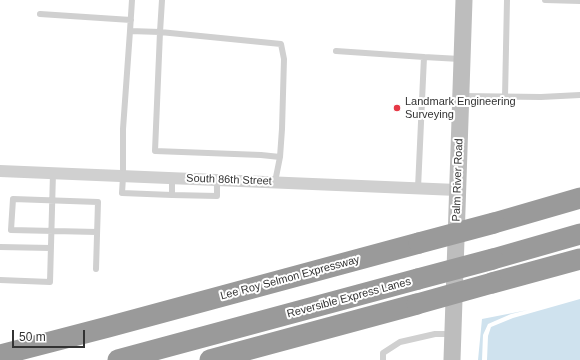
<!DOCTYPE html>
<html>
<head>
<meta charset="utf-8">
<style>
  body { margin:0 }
  #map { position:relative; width:580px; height:360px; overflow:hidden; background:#fff; font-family:Helvetica,sans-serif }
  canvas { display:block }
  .scale { position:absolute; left:12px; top:330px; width:73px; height:18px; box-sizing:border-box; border:2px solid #333; border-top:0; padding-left:5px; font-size:12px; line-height:14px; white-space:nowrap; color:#333; -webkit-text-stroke:3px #fff; paint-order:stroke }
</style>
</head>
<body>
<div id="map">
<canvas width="580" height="360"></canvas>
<div class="scale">50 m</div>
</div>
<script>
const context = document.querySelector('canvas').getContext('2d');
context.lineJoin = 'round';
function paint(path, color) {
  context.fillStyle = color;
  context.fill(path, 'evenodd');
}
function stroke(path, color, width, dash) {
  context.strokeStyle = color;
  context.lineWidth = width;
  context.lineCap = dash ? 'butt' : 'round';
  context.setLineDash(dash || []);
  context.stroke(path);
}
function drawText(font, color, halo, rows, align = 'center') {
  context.font = font + ' Helvetica,sans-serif';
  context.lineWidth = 4;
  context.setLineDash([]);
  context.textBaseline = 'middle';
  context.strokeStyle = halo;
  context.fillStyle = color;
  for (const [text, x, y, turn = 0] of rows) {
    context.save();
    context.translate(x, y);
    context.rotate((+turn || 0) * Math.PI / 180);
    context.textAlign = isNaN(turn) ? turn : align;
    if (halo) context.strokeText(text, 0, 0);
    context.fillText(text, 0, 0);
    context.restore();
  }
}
paint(new Path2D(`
  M 580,299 L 580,360 L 487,360 L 488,336 L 491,327 L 513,318 Z
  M 528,310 L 511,314 L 488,324 L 483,335 L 482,360 L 478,360 L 482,319 Z`), '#cfe2ee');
stroke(new Path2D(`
  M 162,0 L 160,32 L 130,31 L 123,129 L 123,177 L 122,193 L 172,195 L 172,178
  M 545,0 L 580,1
  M 40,14 L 131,20
  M 130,31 L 132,0
  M 336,51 L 424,57
  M 462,96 L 541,97 L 580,95
  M 505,97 L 507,0
  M 275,182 L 280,157 L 261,155 L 155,151 L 160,32 L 281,44 L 284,59 L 282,129 L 280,157
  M 418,188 L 424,57 L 460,59
  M 172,195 L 217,196 L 217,180
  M 0,247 L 51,248
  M 96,269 L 98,202 L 13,199 L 11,230 L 97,232
  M 0,280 L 50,282 L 53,173
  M 383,360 L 383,353 L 400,342 L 435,334 L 451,334`), '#d0d0d0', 6);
stroke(new Path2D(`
  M 0,171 L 457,190`), '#d0d0d0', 12);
stroke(new Path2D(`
  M 452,360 L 464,0`), '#bdbdbd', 17);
stroke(new Path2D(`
  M 494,223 L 580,198
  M 493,259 L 580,234
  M 492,283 L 580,259
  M 0,355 L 108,327 L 419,243
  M 118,360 L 418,279
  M 210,360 L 417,304`), '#9a9a9a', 21);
stroke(new Path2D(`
  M 419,243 L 494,223
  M 418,279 L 493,259
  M 417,304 L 492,283`), '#9a9a9a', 21);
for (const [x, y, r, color] of [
  [397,108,4,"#e63946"]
]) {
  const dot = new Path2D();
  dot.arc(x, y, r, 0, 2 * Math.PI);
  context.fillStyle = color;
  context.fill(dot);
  stroke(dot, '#fff', 1.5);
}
drawText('11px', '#333', '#fff', [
  ["Landmark Engineering",405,102],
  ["Surveying",405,115]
], 'left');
drawText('11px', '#333', '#fff', [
  ["South 86th Street",229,180,2],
  ["Palm River Road",458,180,-88],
  ["Lee Roy Selmon Expressway",290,278,-15],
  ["Reversible Express Lanes",349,298,-15]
]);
</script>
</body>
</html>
